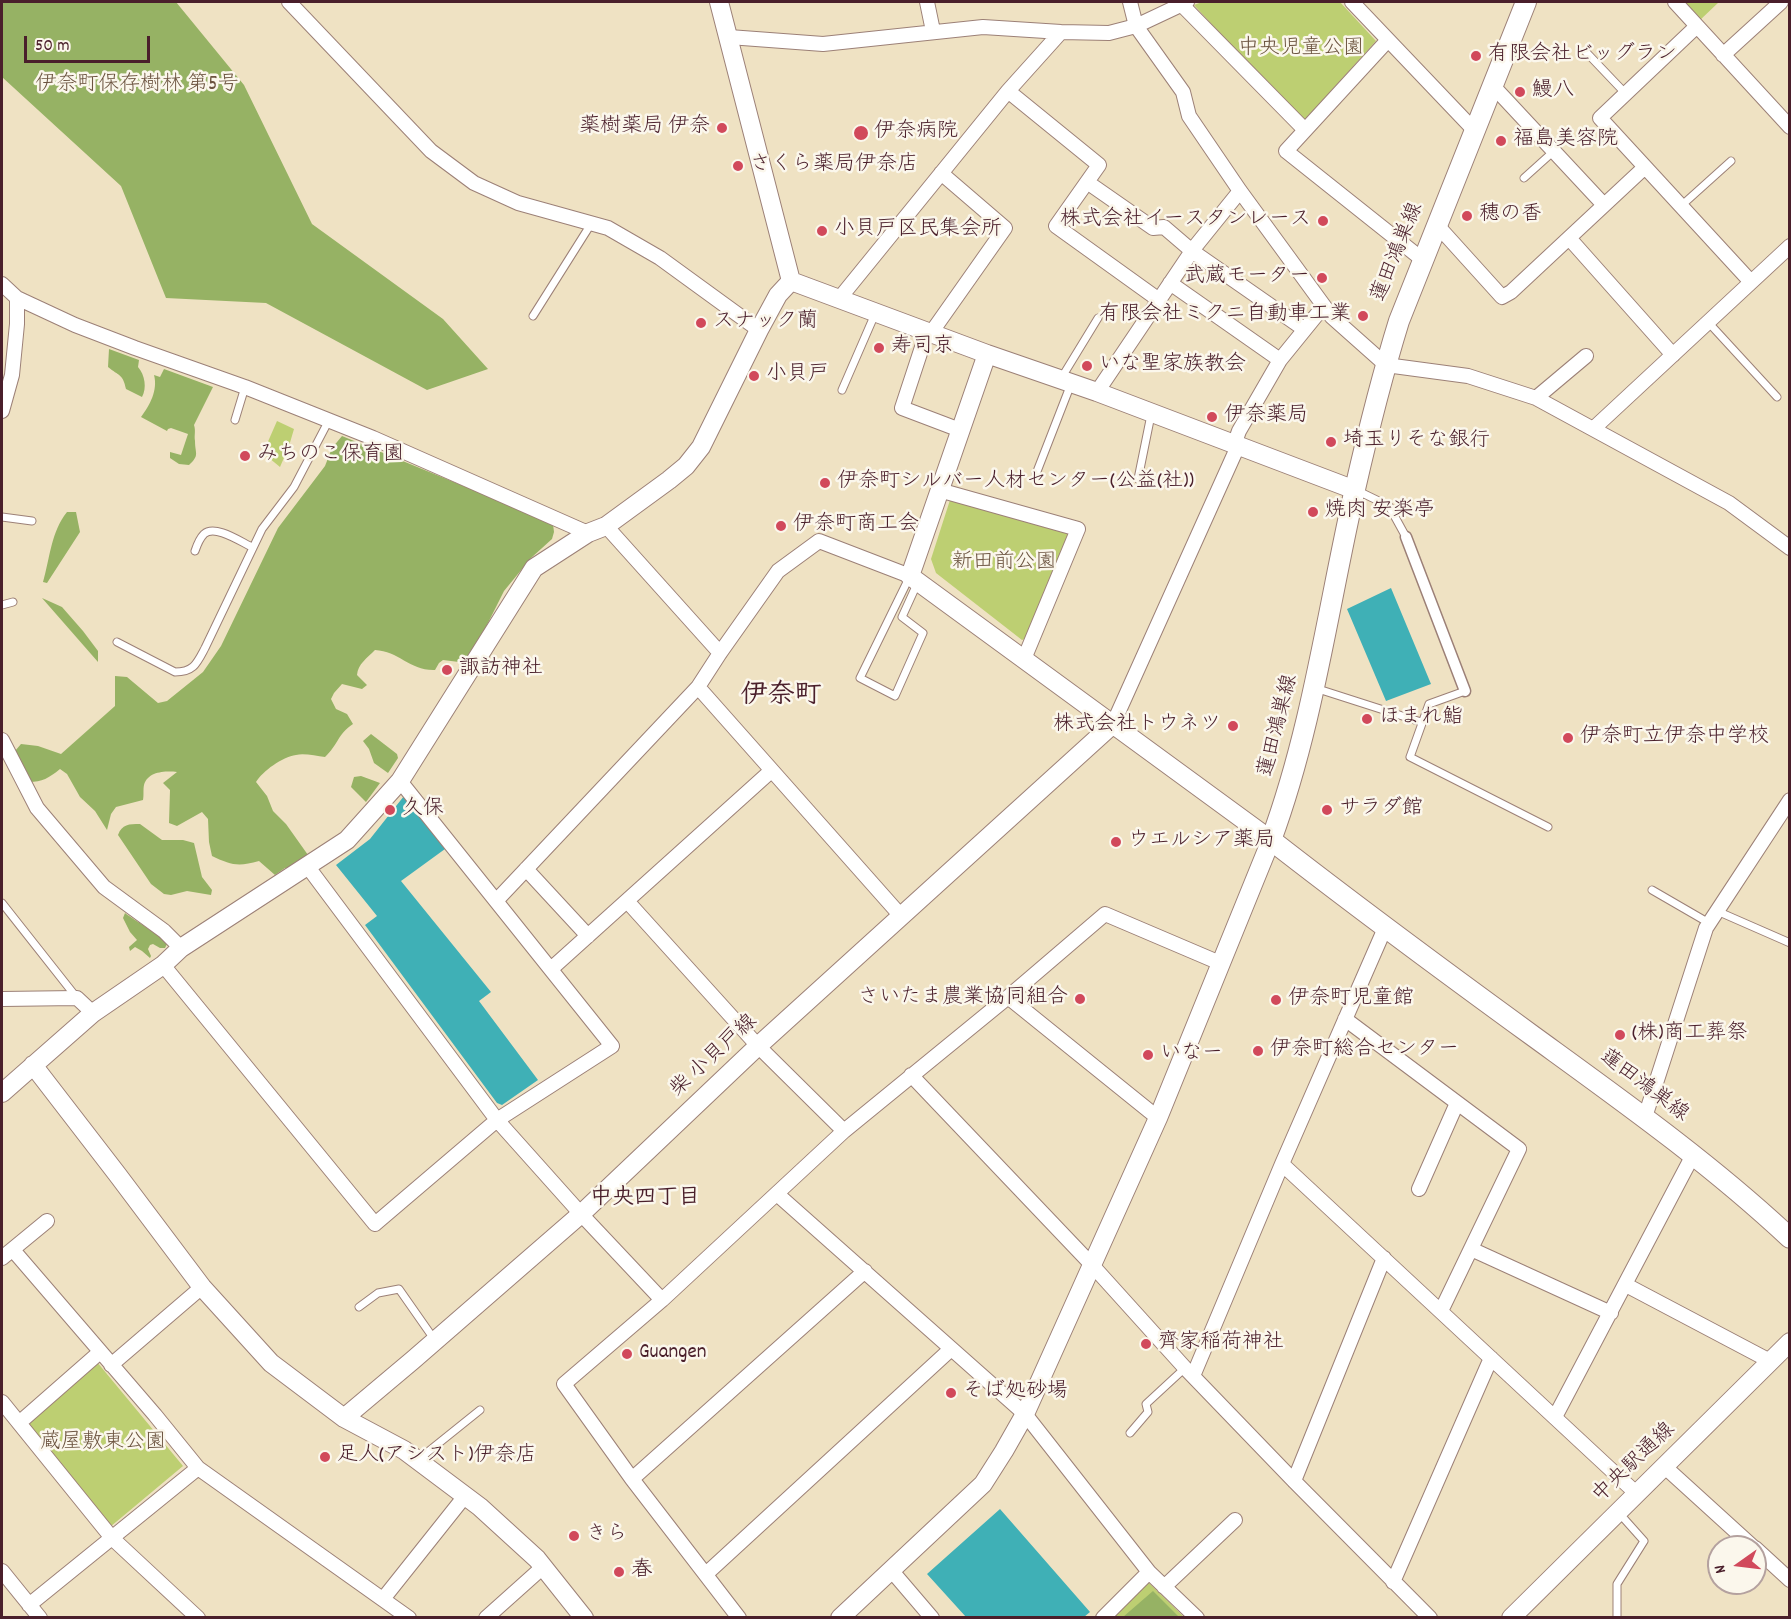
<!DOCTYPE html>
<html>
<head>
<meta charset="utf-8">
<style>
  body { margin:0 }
  #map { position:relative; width:1791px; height:1619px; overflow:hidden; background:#efe2c3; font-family:Dekko,sans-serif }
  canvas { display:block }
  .frame { position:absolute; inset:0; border:3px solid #4a1f2b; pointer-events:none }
  .north { position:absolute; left:1707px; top:1535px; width:60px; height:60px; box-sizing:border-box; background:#fbf7ec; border:2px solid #b4a19f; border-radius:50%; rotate:256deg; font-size:16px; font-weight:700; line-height:24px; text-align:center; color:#4a1f2b }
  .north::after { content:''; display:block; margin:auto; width:21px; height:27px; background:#d1495b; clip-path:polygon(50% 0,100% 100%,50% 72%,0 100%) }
  .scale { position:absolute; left:24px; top:36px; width:126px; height:27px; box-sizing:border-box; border:3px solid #4a1f2b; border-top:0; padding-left:8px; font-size:18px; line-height:21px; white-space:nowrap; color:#4a1f2b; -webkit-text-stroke:4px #fbf7ec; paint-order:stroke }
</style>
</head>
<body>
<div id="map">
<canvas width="1791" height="1619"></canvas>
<div class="frame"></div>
<div class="north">N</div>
<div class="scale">50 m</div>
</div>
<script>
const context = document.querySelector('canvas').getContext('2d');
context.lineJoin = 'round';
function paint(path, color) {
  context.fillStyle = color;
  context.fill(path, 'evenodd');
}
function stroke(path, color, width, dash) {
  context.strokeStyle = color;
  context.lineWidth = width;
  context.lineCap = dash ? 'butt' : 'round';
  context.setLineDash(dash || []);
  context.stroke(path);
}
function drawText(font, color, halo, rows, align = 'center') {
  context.font = font + ' Dekko,"Klee One",sans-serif';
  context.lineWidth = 5;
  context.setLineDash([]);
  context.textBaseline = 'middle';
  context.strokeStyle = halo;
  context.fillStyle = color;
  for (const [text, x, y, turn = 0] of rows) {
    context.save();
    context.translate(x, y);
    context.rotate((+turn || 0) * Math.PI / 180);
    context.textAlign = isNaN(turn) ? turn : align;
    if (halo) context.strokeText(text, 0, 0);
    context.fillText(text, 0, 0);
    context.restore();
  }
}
paint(new Path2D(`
  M 1202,2 L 1340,2 L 1376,41 L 1302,123 L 1194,5 Z
  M 1682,2 L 1719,2 L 1699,21 Z
  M 277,421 L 294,429 L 289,446 L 280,467 L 263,453 Z
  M 956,499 L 1067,532 L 1070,538 L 1027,638 L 1022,640 L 936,573 L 931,559 L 950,500 Z
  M 97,1362 L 183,1466 L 110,1527 L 24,1422 Z
  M 1148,1582 L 1184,1617 L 1112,1618 Z`), '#bdcf72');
paint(new Path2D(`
  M 2,2 L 176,2 L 244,85 L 312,224 L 443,319 L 488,369 L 427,390 L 266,303 L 166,298 L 121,186 L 2,77 Z
  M 109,349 L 139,360 L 138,367 C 145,375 147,388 142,397 L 126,389 C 123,374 119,376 108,367 Z
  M 164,369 L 213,387 L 194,425 C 196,431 194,435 195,441 C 195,454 200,455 189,465 L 179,464 L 170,458 L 170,452 L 181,455 L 188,434 L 171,428 L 168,429 L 167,431 L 141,417 C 150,405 158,390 154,375 L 160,377 Z
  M 342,436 L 546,520 L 553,524 L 554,532 L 552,539 L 531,558 L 504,591 L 473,653 L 459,662 L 443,660 L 439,663 L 435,670 C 410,671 399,651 375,650 C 367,658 358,664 357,675 L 367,685 L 362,689 L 342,684 L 334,693 L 331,699 L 336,709 L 347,714 L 353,724 C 337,735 338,745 325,757 C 316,756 304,753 296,755 C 282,757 263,771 256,782 L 267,796 L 273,811 L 286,824 L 308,855 L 296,867 L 285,868 L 275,875 L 259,861 C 238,867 231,865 212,856 L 209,842 L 208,819 L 202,812 L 177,826 L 169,823 L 170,790 L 163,783 L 177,772 C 166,771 148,771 144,785 C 143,789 144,796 143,800 L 116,807 L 111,814 L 107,830 L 95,811 L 80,797 L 67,774 L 60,769 C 49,778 42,782 29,782 L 15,751 L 21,744 L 38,746 L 61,754 L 115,706 L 115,676 L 127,677 L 158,703 L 167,701 L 203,672 L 221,646 L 278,528 L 325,466 L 332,448 Z
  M 67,512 L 76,512 L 80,532 L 47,583 L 43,582 C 50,558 51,532 67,512 Z
  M 42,598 L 62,607 L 83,631 L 98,651 L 98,662 Z
  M 371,734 L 397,754 L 398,758 L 388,773 L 374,763 L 369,749 L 363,741 Z
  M 361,776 L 380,783 L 366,802 L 351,787 L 354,777 Z
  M 140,824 L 162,840 L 183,840 L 194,843 L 202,877 L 212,890 L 211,895 L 187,891 L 171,895 L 164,894 L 151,884 L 118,835 C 122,824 129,824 140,824 Z
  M 125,913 C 134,920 162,936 167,944 L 165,948 L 160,948 L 153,944 L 150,945 L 148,949 L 151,956 L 150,958 L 142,951 L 135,947 L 130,951 L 129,947 L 137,940 L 130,932 L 123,918 Z
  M 1153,1591 L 1179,1617 L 1123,1617 Z`), '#96b264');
paint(new Path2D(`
  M 1391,588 L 1431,684 L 1386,701 L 1347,609 Z
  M 404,796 L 445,849 L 401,881 L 491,992 L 479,1001 L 538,1080 L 502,1105 L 497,1103 L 365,925 L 377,916 L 336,865 L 370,839 Z
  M 1000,1509 L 1090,1612 L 1084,1617 L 966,1617 L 927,1574 Z`), '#3fb0b6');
const service = new Path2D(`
  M 1586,52 L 1626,94
  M 1524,178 L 1554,151
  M 1681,206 L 1731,161
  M 533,316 L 591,224
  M 1708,322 L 1777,397
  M 1062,377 L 1098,318
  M 842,390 L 875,314
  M 235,420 L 245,387
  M 1036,474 L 1071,384
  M 1138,479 L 1151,415
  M 1356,490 L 1389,506 L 1406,537
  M 2,517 L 32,521
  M 195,551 C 197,545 200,538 204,534 C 215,524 241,542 252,547
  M 909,578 L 860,678 L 895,696 L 923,633 L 902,617 L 917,584
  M 2,605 L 13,602
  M 117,642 L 175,672 C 194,672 197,663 205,648 L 262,529 L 294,487 L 329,420
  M 1315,688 L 1421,722
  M 1465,691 L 1429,704 L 1410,757 L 1548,827
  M 1652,890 L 1709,923
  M 2,903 L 77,998
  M 1717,911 L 1790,943
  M 359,1307 L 378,1293 L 399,1289 L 434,1339
  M 1130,1433 L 1148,1412 L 1146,1404 L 1185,1368
  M 419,1459 L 480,1410
  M 1617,1618 L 1617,1584 L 1644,1541 L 1619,1513`);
const pedestrian = new Path2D(`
  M 1406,537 L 1465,691`);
const minor = new Path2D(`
  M 289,2 L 431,151 L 474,183 L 518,203 L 608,228 L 660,258 L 759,330
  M 927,2 L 933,31
  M 1130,2 L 1136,26 L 1183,92 L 1189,116 L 1240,191 L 1332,317 L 1386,365 L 1468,376 L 1536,398 L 1729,503 L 1790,548
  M 1352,2 L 1475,131
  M 1675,2 L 1790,127
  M 1181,4 L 1305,130
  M 1697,26 L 1600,118 L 1751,282
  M 729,37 L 823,44 L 983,27 L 1061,32 L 1109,33 L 1136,26 L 1187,2
  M 1388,40 L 1286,151 L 1423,260
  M 1723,55 L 1781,2
  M 1493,86 L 1604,205
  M 1008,91 L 1099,165 L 1056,226 L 1159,300
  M 1087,182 L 1153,228 L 1164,227 L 1192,251 L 1304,329
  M 1436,224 L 1502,297 L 1511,292 L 1645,167
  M 1569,238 L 1673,355
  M 1170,283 L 1280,360
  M 2,284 L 17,298 L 75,325 L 135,348 L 245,387 L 373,438 L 588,533
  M 839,299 L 1008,91 L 1061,32
  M 927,332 L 902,408 L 960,430
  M 931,333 L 1005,228 L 941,173
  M 1097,392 L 1194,248 L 1240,191
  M 1536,398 L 1586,356
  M 2,411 L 12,375 L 17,324 L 17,298
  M 1593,429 L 1790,246
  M 1234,445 L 1239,431 L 1280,360 L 1323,307
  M 939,490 L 1078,529 L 1024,659
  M 606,526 L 720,653
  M 1113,724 L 1238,446
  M 2,740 L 37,808 L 104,887 L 164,931 L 181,948
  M 308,867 L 497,1120 L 581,1214 L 662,1300
  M 526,869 L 588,936
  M 496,901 L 698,687
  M 627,901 L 758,1046 L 844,1131
  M 901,916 L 698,687 L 720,653 L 778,571 L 819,541 L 910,576
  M 163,965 L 375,1224 L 497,1120 L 612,1046 L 400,781
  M 551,969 L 771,771
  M 1008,997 L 1158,1118
  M 2,999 L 77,998 L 93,1013
  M 1345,1019 L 1519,1149 L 1441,1311
  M 911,1075 L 1092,1265 L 1185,1368 L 1294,1481 L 1430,1618
  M 1645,1117 L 1706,928 L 1790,800
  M 1282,1164 L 1636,1493
  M 1419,1189 L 1457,1103
  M 777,1194 L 1025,1414 L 1149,1572 L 1197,1618
  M 1471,1249 L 1611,1313
  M 13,1250 L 155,1415 L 198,1468 L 409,1618
  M 2,1258 L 47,1221
  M 1626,1285 L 1770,1361
  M 111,1365 L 202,1287
  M 1193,1376 L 1282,1164 L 1385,928
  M 2,1402 L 112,1538 L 198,1618
  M 1555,1417 L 1693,1155
  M 19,1423 L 100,1352
  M 1665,1467 L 1753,1547
  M 632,1479 L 865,1271
  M 1294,1481 L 1384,1258
  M 1755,1548 L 1790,1580
  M 891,1570 L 932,1618
  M 2,1571 L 40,1618
  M 706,1574 L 951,1349
  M 1393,1582 L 1491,1358
  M 1164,1587 L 1235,1520
  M 383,1599 L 465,1496
  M 29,1605 L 198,1468
  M 486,1618 L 543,1567
  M 739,1618 L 632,1479 L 564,1384 L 662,1300 L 844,1131 L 1008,997 L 1105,914 L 1220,963
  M 1103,1618 L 1149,1572`);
const tertiary = new Path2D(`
  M 719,2 L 791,281
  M 791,281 L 987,354 L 1097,392 L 1355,490
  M 33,1065 L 117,1174 L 202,1287 L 271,1363 L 344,1418 L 404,1450 L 480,1507 L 537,1559 L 584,1618
  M 2,1093 L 93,1013 L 163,965 L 181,948 L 347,840 L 400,781 L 534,568 L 588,533 L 606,526 L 669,480 L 686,466 L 701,447 L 759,330 L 778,295 L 791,281
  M 344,1418 L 413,1360 L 581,1214 L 758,1046 L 1113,724
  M 840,1618 L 983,1484 L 1004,1451 L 1025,1414 L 1158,1118 L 1271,840 L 910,576 L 987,354
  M 1511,1618 L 1790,1342`);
const secondary = new Path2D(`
  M 1526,2 L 1399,321 C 1382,376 1368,432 1355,489 C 1328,607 1313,726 1271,840 C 1357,907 1445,972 1533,1036 C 1621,1100 1710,1163 1790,1238`);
stroke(service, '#9c8077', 9);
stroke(pedestrian, '#9c8077', 13);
stroke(minor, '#9c8077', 16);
stroke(tertiary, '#9c8077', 20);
stroke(secondary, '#9c8077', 22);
stroke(service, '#fff', 7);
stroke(pedestrian, '#fff', 10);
stroke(minor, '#fff', 14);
stroke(tertiary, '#fff', 18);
stroke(secondary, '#fff', 20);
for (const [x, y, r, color] of [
  [1476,56,6,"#d1495b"],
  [1520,92,6,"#d1495b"],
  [722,128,6,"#d1495b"],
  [861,133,8,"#d1495b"],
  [1501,141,6,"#d1495b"],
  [738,166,6,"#d1495b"],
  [1467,216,6,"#d1495b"],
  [1323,221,6,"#d1495b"],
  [822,231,6,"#d1495b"],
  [1322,278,6,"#d1495b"],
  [1363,316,6,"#d1495b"],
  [701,323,6,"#d1495b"],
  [879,348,6,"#d1495b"],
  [1087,366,6,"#d1495b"],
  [754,376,6,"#d1495b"],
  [1212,417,6,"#d1495b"],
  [1331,442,6,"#d1495b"],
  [245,456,6,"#d1495b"],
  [825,483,6,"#d1495b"],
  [1313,512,6,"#d1495b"],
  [781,526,6,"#d1495b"],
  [447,670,6,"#d1495b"],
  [1367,719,6,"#d1495b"],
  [1233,726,6,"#d1495b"],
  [1568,738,6,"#d1495b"],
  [390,810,6,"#d1495b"],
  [1327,810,6,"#d1495b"],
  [1116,842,6,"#d1495b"],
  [1080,999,6,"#d1495b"],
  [1276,1000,6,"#d1495b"],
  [1620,1035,6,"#d1495b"],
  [1258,1051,6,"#d1495b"],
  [1148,1055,6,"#d1495b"],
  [1146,1344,6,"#d1495b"],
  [627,1354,6,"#d1495b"],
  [951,1393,6,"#d1495b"],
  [325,1457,6,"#d1495b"],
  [574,1536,6,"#d1495b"],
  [619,1572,6,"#d1495b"]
]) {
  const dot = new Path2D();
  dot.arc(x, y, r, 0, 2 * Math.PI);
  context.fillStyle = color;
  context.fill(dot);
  stroke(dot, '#fbf7ec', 2);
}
drawText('21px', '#6c5440', '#fbf7ec', [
  ["中央児童公園",1301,50],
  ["伊奈町保存樹林 第5号",137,86],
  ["新田前公園",1004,564],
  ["蔵屋敷東公園",103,1444]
]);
drawText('21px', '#4a1f2b', '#fbf7ec', [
  ["有限会社ビッグラン",1488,56],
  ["鰻八",1532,92],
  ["薬樹薬局 伊奈",710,128,"right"],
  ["伊奈病院",874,133],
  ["福島美容院",1513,141],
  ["さくら薬局伊奈店",750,166],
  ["穂の香",1479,216],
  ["株式会社イースタンレース",1311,221,"right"],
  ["小貝戸区民集会所",834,231],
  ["武蔵モーター",1310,278,"right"],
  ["有限会社ミクニ自動車工業",1351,316,"right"],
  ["スナック蘭",713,323],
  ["寿司京",891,348],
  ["いな聖家族教会",1099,366],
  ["小貝戸",766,376],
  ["伊奈薬局",1224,417],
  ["埼玉りそな銀行",1343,442],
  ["みちのこ保育園",257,456],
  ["伊奈町シルバー人材センター(公益(社))",837,483],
  ["焼肉 安楽亭",1325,512],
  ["伊奈町商工会",793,526],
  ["諏訪神社",459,670],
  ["ほまれ鮨",1379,719],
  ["株式会社トウネツ",1221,726,"right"],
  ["伊奈町立伊奈中学校",1580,738],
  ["久保",402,810],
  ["サラダ館",1339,810],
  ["ウエルシア薬局",1128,842],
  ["さいたま農業協同組合",1068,999,"right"],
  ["伊奈町児童館",1288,1000],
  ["(株)商工葬祭",1632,1035],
  ["伊奈町総合センター",1270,1051],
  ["いなー",1160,1055],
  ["齊家稲荷神社",1158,1344],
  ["Guangen",639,1354],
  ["そば処砂場",963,1393],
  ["足人(アシスト)伊奈店",337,1457],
  ["きら",586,1536],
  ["春",631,1572]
], 'left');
drawText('21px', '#4a1f2b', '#fbf7ec', [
  ["蓮田鴻巣線",1399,253,-68],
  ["蓮田鴻巣線",1280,726,-76],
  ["柴 小貝戸線",715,1057,-43],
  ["蓮田鴻巣線",1643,1087,37],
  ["中央駅通線",1635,1464,-44]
]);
drawText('bold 22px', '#4a1f2b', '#fbf7ec', [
  ["中央四丁目",645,1200]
]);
drawText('bold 27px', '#4a1f2b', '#fbf7ec', [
  ["伊奈町",781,698]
]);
</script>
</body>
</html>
